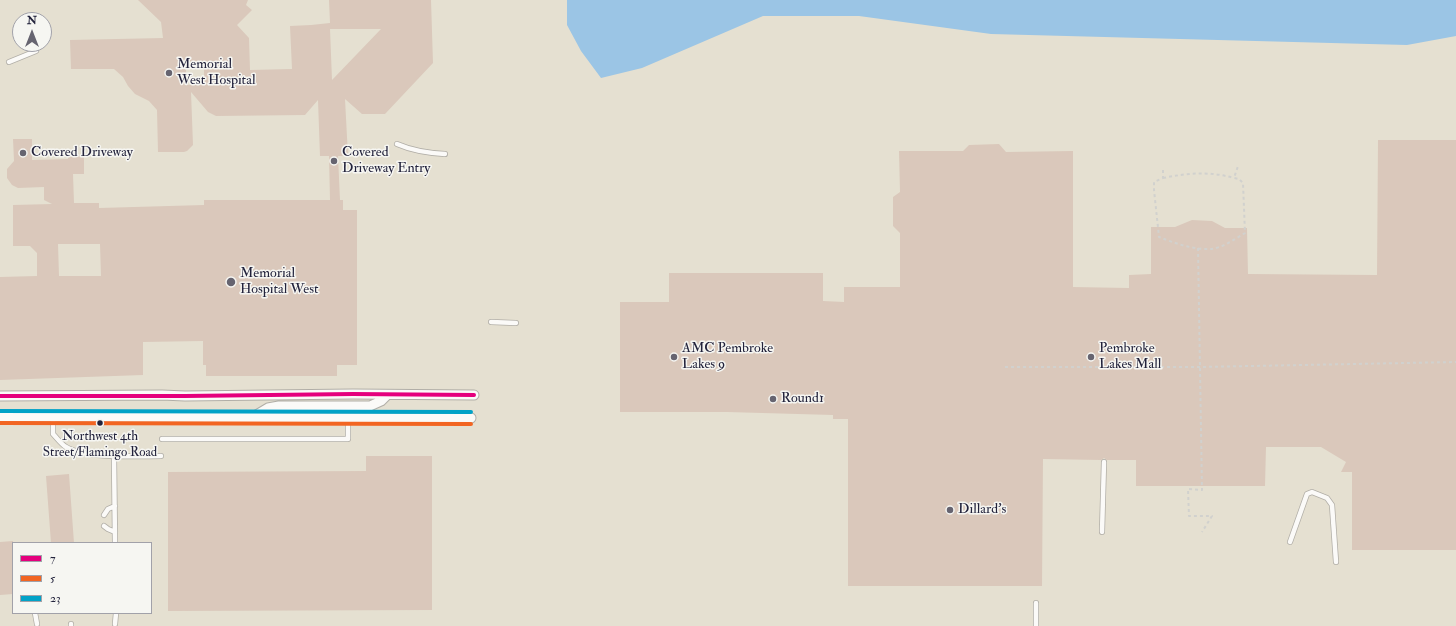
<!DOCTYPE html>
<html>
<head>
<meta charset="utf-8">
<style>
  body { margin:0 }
  #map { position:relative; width:1456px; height:626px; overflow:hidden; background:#e5e0d1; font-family:"IM FELL Double Pica",serif }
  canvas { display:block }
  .legend { position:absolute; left:12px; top:542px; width:140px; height:72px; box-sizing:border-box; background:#f6f6f2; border:1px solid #a1a1a9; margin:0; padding:5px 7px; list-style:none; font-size:12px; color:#22223b }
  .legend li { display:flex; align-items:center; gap:8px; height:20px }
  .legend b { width:20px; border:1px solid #a1a1a9 }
  .north { position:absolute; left:12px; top:12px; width:40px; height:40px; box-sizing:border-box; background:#f6f6f2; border:1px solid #a1a1a9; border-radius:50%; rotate:0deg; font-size:11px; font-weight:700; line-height:16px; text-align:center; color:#22223b }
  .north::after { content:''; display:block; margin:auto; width:14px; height:18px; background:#666470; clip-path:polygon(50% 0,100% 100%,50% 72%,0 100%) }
</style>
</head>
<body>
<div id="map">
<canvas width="1456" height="626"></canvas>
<ul class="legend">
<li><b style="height:5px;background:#e5007d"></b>7</li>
<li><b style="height:5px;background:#f26522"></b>5</li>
<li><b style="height:5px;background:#02a2c7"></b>23</li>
</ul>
<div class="north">N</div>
</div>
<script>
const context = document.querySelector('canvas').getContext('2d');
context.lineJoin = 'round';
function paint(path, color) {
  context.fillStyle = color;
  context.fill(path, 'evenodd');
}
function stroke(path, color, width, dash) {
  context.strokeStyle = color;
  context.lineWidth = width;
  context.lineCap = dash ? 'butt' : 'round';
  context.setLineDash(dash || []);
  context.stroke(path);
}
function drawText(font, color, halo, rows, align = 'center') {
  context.font = font + ' "IM FELL Double Pica",serif';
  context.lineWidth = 3;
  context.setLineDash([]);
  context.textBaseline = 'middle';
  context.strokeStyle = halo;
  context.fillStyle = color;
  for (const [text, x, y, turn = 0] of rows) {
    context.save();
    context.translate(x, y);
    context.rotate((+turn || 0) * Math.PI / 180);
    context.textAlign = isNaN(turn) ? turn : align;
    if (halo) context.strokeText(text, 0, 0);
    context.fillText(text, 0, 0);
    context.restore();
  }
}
paint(new Path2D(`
  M 567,0 L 1456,0 L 1456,36 L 1407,45 L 991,34 L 859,16 L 763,16 L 642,68 L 601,78 L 581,51 L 567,25 Z`), '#9bc5e5');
paint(new Path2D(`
  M 138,0 L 248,0 L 246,5 L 252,10 L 237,25 L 249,38 L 250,70 L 292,69 L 290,26 L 311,25 L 330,23 L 329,0 L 431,0 L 433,63 L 385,114 L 362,114 L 345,99 L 348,156 L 338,156 L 340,200 L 343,200 L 343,210 L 357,210 L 357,365 L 337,365 L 337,376 L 206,376 L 206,365 L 203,365 L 203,341 L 143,342 L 143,375 L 0,380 L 0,277 L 37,276 L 37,253 L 30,246 L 13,246 L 13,205 L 52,204 L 44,200 L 44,187 L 18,188 L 12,185 L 7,178 L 7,169 L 14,161 L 13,139 L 32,139 L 32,160 L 68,159 L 68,155 L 84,155 L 84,174 L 73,174 L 74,203 L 99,203 L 99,208 L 204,205 L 204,200 L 330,200 L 329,156 L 320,156 L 318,100 L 305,115 L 216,116 L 208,112 L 191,92 L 193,145 L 187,151 L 184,152 L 158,152 L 157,110 L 149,101 L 135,94 L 128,86 L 123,77 L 114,69 L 71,69 L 70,40 L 163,38 L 161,22 ZM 330,29 L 381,29 L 332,80 ZM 204,61 L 204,84 L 186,85 L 186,62 ZM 58,244 L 100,244 L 101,276 L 59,276 Z
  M 1378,140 L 1456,140 L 1456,550 L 1352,550 L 1352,472 L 1341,472 L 1346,462 L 1321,447 L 1266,447 L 1265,486 L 1136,486 L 1136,460 L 1107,460 L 1104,458 L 1101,460 L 1043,459 L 1042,586 L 848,586 L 848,419 L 833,419 L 833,415 L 727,412 L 620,412 L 620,302 L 669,302 L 669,273 L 823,273 L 823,301 L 844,302 L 844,287 L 900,287 L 900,233 L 893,226 L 893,197 L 900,192 L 899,151 L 963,151 L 969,145 L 999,144 L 1006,152 L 1073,151 L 1073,287 L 1129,288 L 1129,275 L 1151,274 L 1151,227 L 1175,227 L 1192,220 L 1212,221 L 1225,228 L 1247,228 L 1248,274 L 1377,275 Z
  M 366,456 L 432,456 L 432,610 L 168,611 L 168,472 L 366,471 Z
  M 69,474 L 74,543 L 51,543 L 46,476 Z
  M 13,541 L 13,594 L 0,595 L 0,542 Z`), '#dac8bb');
const service = new Path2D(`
  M 9,62 L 36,51
  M 397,144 C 413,151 427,153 445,154
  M 491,322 L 516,323
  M 53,417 L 53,434 C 57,438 61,444 66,447 C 85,459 138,456 161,456
  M 162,439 L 348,439 L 348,418
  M 114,456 L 115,543
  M 104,515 L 108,509 L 115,506
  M 104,526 L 108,529 L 115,532
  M 1102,532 L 1104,462
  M 1290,542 L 1307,494 L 1312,492 L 1327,498 L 1332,505 L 1336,562
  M 1036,603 L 1036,626
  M 35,613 L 37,624
  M 71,624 L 71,626
  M 115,624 L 116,613`);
const minor = new Path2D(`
  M 0,396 L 162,395 L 185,396 L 353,394 L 474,395
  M 0,417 L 471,418
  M 253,417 L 268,408 L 279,406 L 370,406 L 381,401 L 387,395`);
stroke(service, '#b1aea7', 6);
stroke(minor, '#b1aea7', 11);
stroke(new Path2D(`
  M 1163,170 L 1163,178 L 1154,182 L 1154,190 L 1159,237 C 1174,243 1194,250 1211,249 C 1222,248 1235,239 1245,233 L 1243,183 L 1239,179 L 1234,178 L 1238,166
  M 1163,178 C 1188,173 1209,171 1234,178
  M 1198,248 L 1202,490 L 1188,489 L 1189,516 L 1212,516 L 1202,532
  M 1005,367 L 1200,367 L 1456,362`), '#d1d1ce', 2, [3, 3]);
stroke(service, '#fbfaf8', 4.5);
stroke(minor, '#fbfaf8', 9);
stroke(new Path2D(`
  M 0,396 L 185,396 L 353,394 L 474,395`), '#e5007d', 4);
stroke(new Path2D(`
  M 0,423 L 471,424`), '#f26522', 4);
stroke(new Path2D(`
  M 0,411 L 471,412`), '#02a2c7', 4);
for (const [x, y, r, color] of [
  [169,73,4,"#666470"],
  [23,153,4,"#666470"],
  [334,161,4,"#666470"],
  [231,282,5,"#666470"],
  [674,357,4,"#666470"],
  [1091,357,4,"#666470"],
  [773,399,4,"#666470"],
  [100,423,3.5,"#22223b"],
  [950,510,4,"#666470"]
]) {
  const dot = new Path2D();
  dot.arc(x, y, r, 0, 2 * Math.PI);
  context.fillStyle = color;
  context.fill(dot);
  stroke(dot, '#f6f6f2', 1.5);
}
drawText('13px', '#22223b', '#f6f6f2', [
  ["Northwest 4th",100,437],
  ["Street/Flamingo Road",100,453]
]);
drawText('14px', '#22223b', '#f6f6f2', [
  ["Memorial",177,65],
  ["West Hospital",177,81],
  ["Covered Driveway",31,153],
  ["Covered",342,153],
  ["Driveway Entry",342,169],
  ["Memorial",240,274],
  ["Hospital West",240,290],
  ["AMC Pembroke",682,349],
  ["Lakes 9",682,365],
  ["Pembroke",1099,349],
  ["Lakes Mall",1099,365],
  ["Round1",781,399],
  ["Dillard's",958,510]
], 'left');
</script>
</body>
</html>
